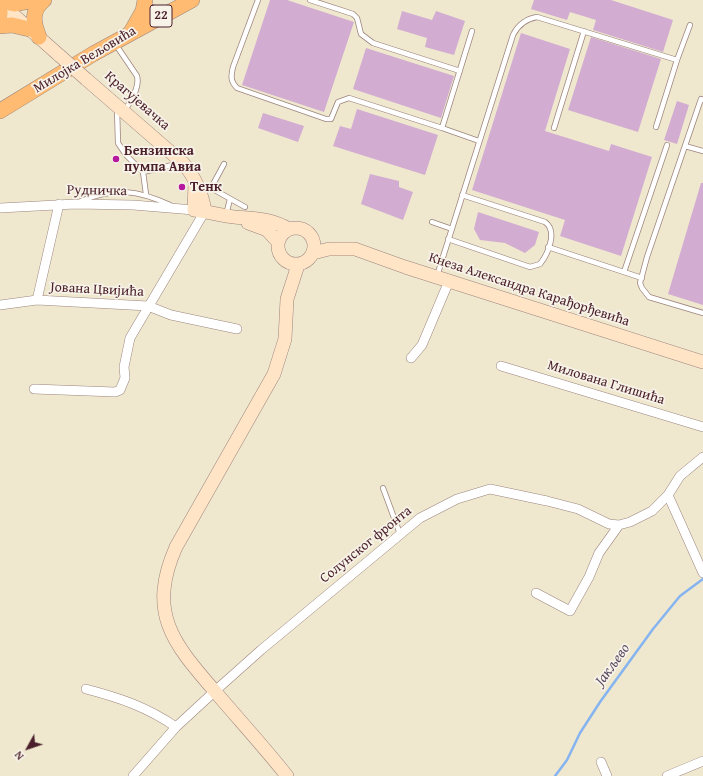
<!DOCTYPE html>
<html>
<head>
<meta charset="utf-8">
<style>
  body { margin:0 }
  #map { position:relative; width:703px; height:776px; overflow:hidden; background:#efe8cf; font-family:"Gentium Book Plus",serif }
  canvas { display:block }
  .north { position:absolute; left:8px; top:728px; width:40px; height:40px; -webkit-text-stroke:3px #f7f3e8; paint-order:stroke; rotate:230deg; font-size:11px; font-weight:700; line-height:16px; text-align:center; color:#4a1f2b }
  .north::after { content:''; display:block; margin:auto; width:14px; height:18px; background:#4a1f2b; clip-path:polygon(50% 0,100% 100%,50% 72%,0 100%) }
</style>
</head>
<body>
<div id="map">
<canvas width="703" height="776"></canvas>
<div class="north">N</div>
</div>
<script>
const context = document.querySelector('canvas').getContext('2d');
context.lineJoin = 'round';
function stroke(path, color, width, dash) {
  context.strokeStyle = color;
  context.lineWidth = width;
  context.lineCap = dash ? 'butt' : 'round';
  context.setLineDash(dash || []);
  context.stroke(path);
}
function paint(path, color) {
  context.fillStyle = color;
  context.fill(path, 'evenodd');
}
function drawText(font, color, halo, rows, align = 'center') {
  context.font = font + ' "Gentium Book Plus",serif';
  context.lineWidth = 3.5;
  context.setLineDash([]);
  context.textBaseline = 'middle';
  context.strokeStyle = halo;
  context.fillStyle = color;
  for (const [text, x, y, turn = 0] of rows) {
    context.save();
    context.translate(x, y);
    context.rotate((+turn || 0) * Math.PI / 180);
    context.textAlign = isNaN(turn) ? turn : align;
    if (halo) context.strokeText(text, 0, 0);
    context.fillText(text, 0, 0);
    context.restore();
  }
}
stroke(new Path2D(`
  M 555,776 L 567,760 L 580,733 L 600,702 L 653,629 L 680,596 L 703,579`), '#85b4f0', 2.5);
paint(new Path2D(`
  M 270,0 L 287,0 L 354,22 L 324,112 L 242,85 Z
  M 534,0 L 611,0 L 673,20 L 663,52 L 593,30 L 596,20 L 570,12 L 567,20 L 531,9 Z
  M 402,11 L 432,20 L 436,11 L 465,21 L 454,55 L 425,47 L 427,38 L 397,29 Z
  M 521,33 L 570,49 L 545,131 L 609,151 L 611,144 L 652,157 L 621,256 L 560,236 L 565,220 L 472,190 Z
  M 591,37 L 661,59 L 638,132 L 568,110 Z
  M 366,48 L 454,76 L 441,118 L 353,89 Z
  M 677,101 L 689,105 L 677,144 L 664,140 Z
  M 357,109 L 438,135 L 425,175 L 333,146 L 340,126 L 351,129 Z
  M 263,113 L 304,126 L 298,142 L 258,128 Z
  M 370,174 L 399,181 L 399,187 L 413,192 L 403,220 L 361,204 Z
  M 701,183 L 703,183 L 703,305 L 668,294 Z
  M 478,212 L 539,232 L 535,245 L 525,253 L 505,243 L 480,240 L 474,229 Z`), '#d2add1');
const lane = new Path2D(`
  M 258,0 L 233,67 C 231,76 230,81 237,88 L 326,119 L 331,119 L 338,102 L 349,98 L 442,128
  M 310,0 L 353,14 L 357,18 L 361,34 L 373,43 L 460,71
  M 472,31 L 442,128 L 479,141
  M 116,45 L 137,76 C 140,87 131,101 125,110
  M 703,100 L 701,99 L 647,257 L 640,283 L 642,288 L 649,297 L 703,313
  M 117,108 L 118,143 L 126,155 L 143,172 L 146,194
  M 656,127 L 677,60
  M 554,128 L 584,31
  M 685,146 L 703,151
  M 224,164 L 211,188 L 245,207
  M 143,172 L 181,163
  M 81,201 C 115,187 138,190 170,205
  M 226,215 L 230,199
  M 432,222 L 452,229
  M 448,239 L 530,267 L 540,264 C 548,254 558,231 545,222 L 462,195
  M 548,247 L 642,278
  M 624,272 L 667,145
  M 437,276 L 513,35 C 518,25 525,19 537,17 L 677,60 L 690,25
  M 383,488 L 400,534`);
const street = new Path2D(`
  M 0,208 L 75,204 L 133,205 L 194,210
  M 37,300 L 59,204
  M 0,305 L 37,300 L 148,306 L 171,315 L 237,329
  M 411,358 L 422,345 L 449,281
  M 501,366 L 703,427
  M 34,389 L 115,392 L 120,390 L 125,378 L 124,367 L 130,338 L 205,211
  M 703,457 L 680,476 L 668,495 L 703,573
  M 536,593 L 570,611 L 589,577 L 599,553 L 619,525
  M 86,689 C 120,698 147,707 176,727
  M 601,762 L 607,776
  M 133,776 L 176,727 L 215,691 L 261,650 L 420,518 L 457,499 L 490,489 L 547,501 L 578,509 L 609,524 L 619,525 L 630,522 L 652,511 L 668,495
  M 667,776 L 703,761`);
const secondary = new Path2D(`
  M 0,3 L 60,56
  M 86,79 L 183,163 C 195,177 202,193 205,211
  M 195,183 L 194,210 C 207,212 221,215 234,217 C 256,219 269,218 289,229
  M 248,223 L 267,230 L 278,242
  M278 246a18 18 0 1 1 36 0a18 18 0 1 1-36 0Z
  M 313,253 L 329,249 L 355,249 L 405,267 L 703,362
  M 287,776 C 265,748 241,722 218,695 C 175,645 146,615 176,547 L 274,374 L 285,339 L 287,299 L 298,265`);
const primary = new Path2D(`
  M 0,1 L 15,4 L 31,1
  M 0,12 L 0,14
  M 0,26 L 12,25 L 29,29
  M 131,32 L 143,11 L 145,0
  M 39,37 C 33,22 31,11 44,0
  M 0,111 L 93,54 L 192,0`);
stroke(lane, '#9c847d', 6);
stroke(street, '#9c847d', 10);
stroke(secondary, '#9c847d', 14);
stroke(primary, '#9c847d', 16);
stroke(lane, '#fff', 4.5);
stroke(street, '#fff', 9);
stroke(secondary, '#ffe4c6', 13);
stroke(primary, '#ffbb71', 15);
const secondaryBridge = new Path2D(`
  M 60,56 L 86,79`);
stroke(secondaryBridge, '#9c847d', 14, []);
stroke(secondaryBridge, '#ffe4c6', 13);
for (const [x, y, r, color] of [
  [116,159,4,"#b5179e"],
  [182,187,4,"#b5179e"]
]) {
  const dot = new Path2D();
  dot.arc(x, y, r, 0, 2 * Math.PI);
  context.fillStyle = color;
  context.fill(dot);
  stroke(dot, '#f7f3e8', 1.5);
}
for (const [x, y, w] of [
  [161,16,22]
]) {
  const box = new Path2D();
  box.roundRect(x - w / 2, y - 11, w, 22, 3);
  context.fillStyle = '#f7f3e8';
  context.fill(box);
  stroke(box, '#4a1f2b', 1);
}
drawText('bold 13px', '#4a1f2b', null, [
  ["22",161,16]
]);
drawText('14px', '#4a1f2b', '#f7f3e8', [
  ["Милојка Вељовића",85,60,-31],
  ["Крагујевачка",137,101,41],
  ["Рудничка",97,191,1],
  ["Јована Цвијића",97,290,3],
  ["Кнеза Александра Карађорђевића",529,290,18],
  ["Милована Глишића",606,383,17],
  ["Солунског фронта",366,545,-39]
]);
drawText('bold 14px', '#4a1f2b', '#f7f3e8', [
  ["Бензинска",124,151],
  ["пумпа Авиа",124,167],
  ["Тенк",190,187]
], 'left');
drawText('italic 15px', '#5c4c66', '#f7f3e8', [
  ["Јакљево",613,665,-54]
]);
</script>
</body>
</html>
